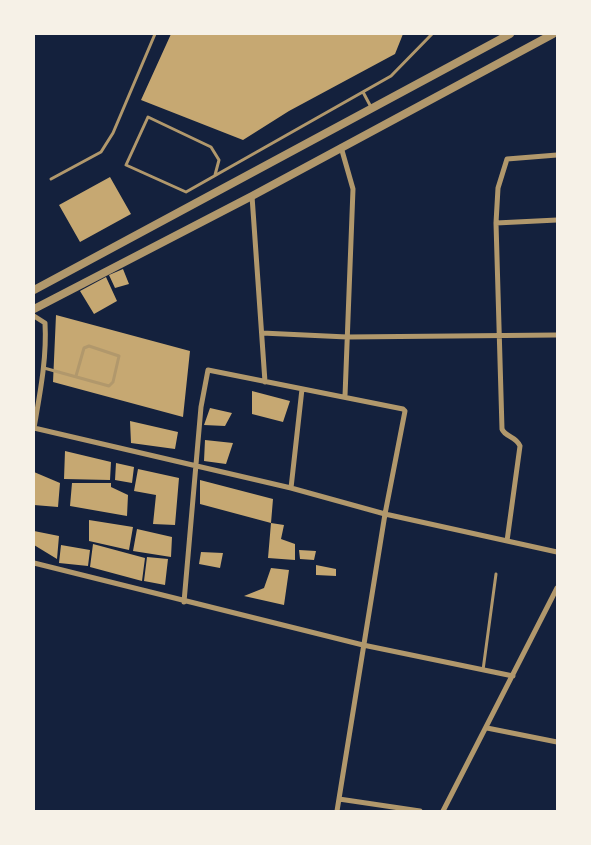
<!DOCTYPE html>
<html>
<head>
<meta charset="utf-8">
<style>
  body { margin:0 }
  #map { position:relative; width:591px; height:845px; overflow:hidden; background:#14213d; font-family:"Alegreya Sans",sans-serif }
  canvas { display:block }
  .frame { position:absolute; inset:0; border:35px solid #f6f1e7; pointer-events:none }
</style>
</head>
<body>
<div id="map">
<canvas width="591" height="845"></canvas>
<div class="frame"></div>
</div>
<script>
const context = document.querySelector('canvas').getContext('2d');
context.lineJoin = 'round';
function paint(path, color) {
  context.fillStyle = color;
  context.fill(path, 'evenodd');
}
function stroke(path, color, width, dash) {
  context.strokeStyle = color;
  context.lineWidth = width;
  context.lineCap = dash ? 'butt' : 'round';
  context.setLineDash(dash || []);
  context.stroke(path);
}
paint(new Path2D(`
  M 171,34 L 403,34 L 395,54 L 289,111 L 243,140 L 141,100 Z
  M 110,177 L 131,214 L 80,242 L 59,205 Z
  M 123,269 L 129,284 L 115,288 L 109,275 Z
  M 106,277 L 117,301 L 94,314 L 80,291 Z
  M 56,315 L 190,351 L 183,417 L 53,382 Z
  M 252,391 L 290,401 L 283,422 L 252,414 Z
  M 210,408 L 232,413 L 225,426 L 204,425 Z
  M 130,421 L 178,432 L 175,449 L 131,443 Z
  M 205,440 L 233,443 L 226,464 L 204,461 Z
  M 65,451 L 111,462 L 110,480 L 64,479 Z
  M 116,463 L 134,467 L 132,483 L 115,480 Z
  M 138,469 L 179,478 L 175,525 L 153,524 L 156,495 L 134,491 Z
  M 34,472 L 60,483 L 58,507 L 34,505 Z
  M 200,480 L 273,499 L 271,523 L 200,504 Z
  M 72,483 L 111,483 L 111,487 L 128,495 L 127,516 L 70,506 Z
  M 89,520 L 133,527 L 129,550 L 89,541 Z
  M 271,523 L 284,525 L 281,539 L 295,544 L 295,560 L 268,558 Z
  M 137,529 L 172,537 L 171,557 L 133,551 Z
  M 34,531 L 59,536 L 57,559 L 34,545 Z
  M 93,544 L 145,558 L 142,581 L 90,567 Z
  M 61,545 L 90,550 L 88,566 L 59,563 Z
  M 299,550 L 316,551 L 314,560 L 300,559 Z
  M 201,552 L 223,553 L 220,568 L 199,564 Z
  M 147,557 L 168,559 L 165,585 L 144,581 Z
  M 316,565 L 336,569 L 336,576 L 316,575 Z
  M 271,568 L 289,570 L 284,605 L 244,596 L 264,588 Z`), '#c6a872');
stroke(new Path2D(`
  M 363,92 L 372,109
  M 215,175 L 219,160 L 211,147 L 148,117 L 126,165 L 186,192 L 391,76 L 432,34
  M 51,179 L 101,152 L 113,133 L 155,34
  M 44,368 L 109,386 L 113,382 L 119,356 L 89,346 L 84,348 L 76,376
  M 483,670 L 496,574`), '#b1986c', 3);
stroke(new Path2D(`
  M 341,147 L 353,189 L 345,396
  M 252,196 L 265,382
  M 496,223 L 557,220
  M 34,316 L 45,323 C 47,358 40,393 34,428 L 291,488 L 385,514 L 557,552
  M 262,333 L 347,337 L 557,335
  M 291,488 L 302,389
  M 507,541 L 520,446 C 516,436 505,437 502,429 L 496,223 L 498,188 L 507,159 L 557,155
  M 34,563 L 363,645 L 513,676
  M 184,602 L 201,407 L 208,370 L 403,409 L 405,411 L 385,514 L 337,811
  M 487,728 L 557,742
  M 339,799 L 420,811
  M 443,811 L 557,588`), '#b1986c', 5);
stroke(new Path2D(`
  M 34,290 L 510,34
  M 34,309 L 252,196 L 553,34`), '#b1986c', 8);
</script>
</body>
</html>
